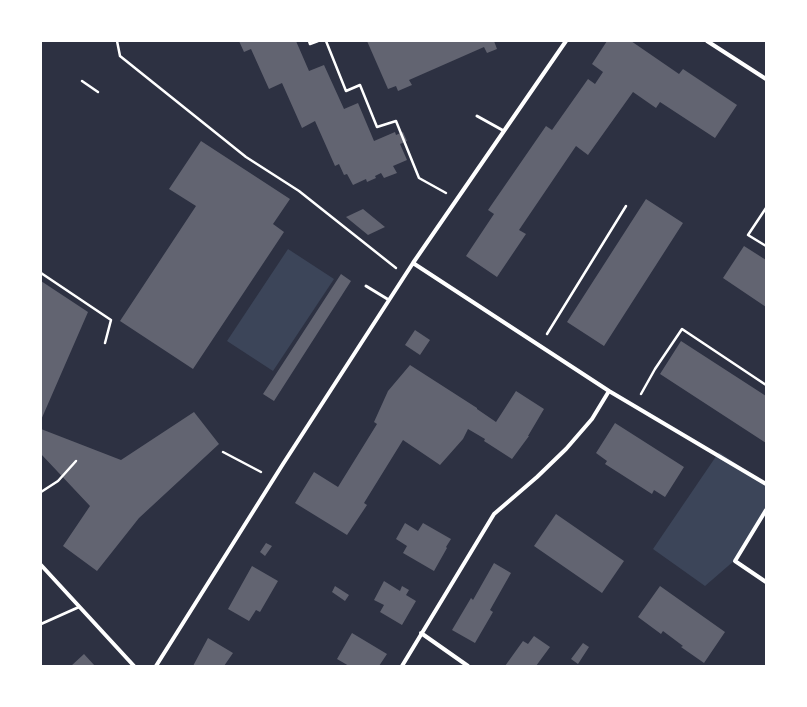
<!DOCTYPE html>
<html>
<head>
<meta charset="utf-8">
<style>
  body { margin:0 }
  #map { position:relative; width:807px; height:707px; overflow:hidden; background:#2d3142; font-family:"Fira Sans Condensed",sans-serif }
  canvas { display:block }
  .frame { position:absolute; inset:0; border:42px solid #fff; pointer-events:none }
</style>
</head>
<body>
<div id="map">
<canvas width="807" height="707"></canvas>
<div class="frame"></div>
</div>
<script>
const context = document.querySelector('canvas').getContext('2d');
context.lineJoin = 'round';
function paint(path, color) {
  context.fillStyle = color;
  context.fill(path, 'evenodd');
}
function stroke(path, color, width, dash) {
  context.strokeStyle = color;
  context.lineWidth = width;
  context.lineCap = dash ? 'butt' : 'round';
  context.setLineDash(dash || []);
  context.stroke(path);
}
paint(new Path2D(`
  M 288,249 L 334,279 L 273,371 L 227,341 Z
  M 719,452 L 766,484 L 766,510 L 735,560 L 705,586 L 653,549 Z`), '#3c4559');
paint(new Path2D(`
  M 239,41 L 296,41 L 309,71 L 324,65 L 344,109 L 358,103 L 374,141 L 395,132 L 396,135 L 403,132 L 407,141 L 400,144 L 407,160 L 393,166 L 397,173 L 384,178 L 381,173 L 375,176 L 376,178 L 367,182 L 366,179 L 353,185 L 347,174 L 344,175 L 339,164 L 335,166 L 315,121 L 302,128 L 282,83 L 269,89 L 251,49 L 244,52 Z
  M 367,41 L 494,41 L 497,49 L 487,53 L 484,47 L 409,80 L 412,85 L 398,91 L 396,86 L 388,89 Z
  M 607,41 L 631,41 L 679,74 L 683,69 L 737,105 L 715,138 L 660,102 L 656,108 L 633,92 L 588,155 L 576,146 L 519,230 L 526,234 L 497,277 L 466,256 L 494,214 L 488,210 L 546,126 L 552,130 L 588,79 L 595,84 L 603,72 L 592,64 Z
  M 201,141 L 290,199 L 273,224 L 284,232 L 193,369 L 120,321 L 196,206 L 169,189 Z
  M 646,199 L 683,223 L 604,346 L 567,322 Z
  M 363,209 L 385,227 L 368,235 L 346,217 Z
  M 744,246 L 766,260 L 766,307 L 723,278 Z
  M 341,274 L 351,281 L 274,401 L 263,394 Z
  M 41,281 L 88,312 L 41,420 Z
  M 415,330 L 430,340 L 420,355 L 405,345 Z
  M 681,341 L 766,396 L 766,443 L 660,374 Z
  M 410,365 L 477,408 L 477,409 L 496,422 L 516,391 L 544,409 L 528,436 L 529,436 L 512,459 L 484,441 L 485,439 L 468,429 L 463,439 L 440,465 L 403,440 L 364,503 L 367,505 L 347,535 L 295,503 L 314,472 L 338,487 L 377,424 L 374,422 L 388,391 Z
  M 194,412 L 219,444 L 139,518 L 97,571 L 63,546 L 90,506 L 41,454 L 41,429 L 121,460 Z
  M 615,423 L 684,467 L 665,497 L 654,490 L 652,494 L 605,464 L 607,461 L 596,453 Z
  M 556,514 L 624,561 L 602,593 L 534,546 Z
  M 405,523 L 418,531 L 423,523 L 451,539 L 446,547 L 447,548 L 434,571 L 403,553 L 407,546 L 396,539 Z
  M 266,543 L 272,546 L 265,556 L 260,552 Z
  M 494,563 L 511,573 L 490,610 L 493,612 L 475,643 L 452,630 L 471,598 L 473,600 Z
  M 252,566 L 278,581 L 260,612 L 256,610 L 249,621 L 228,609 Z
  M 384,581 L 400,591 L 402,586 L 409,590 L 406,595 L 416,601 L 402,625 L 380,612 L 384,605 L 374,600 Z
  M 335,586 L 349,595 L 345,601 L 332,592 Z
  M 660,586 L 725,632 L 704,663 L 681,647 L 683,646 L 663,631 L 661,634 L 638,617 Z
  M 352,633 L 387,654 L 379,666 L 349,666 L 337,659 Z
  M 534,636 L 550,647 L 536,666 L 505,666 L 523,641 L 528,644 Z
  M 208,638 L 233,653 L 224,666 L 193,666 Z
  M 583,643 L 589,647 L 578,664 L 571,659 Z
  M 84,654 L 95,666 L 71,666 Z`), '#626471');
stroke(new Path2D(`
  M 117,41 L 120,56 L 246,157 L 299,191 L 396,268
  M 309,41 L 310,44 L 318,41
  M 326,41 L 346,91 L 360,85 L 377,127 L 396,121 L 419,178 L 446,193
  M 82,81 L 98,92
  M 766,208 L 748,235 L 766,246
  M 41,273 L 111,320 L 105,343
  M 547,334 L 626,206
  M 641,394 L 655,369 L 682,329 L 766,385
  M 223,452 L 261,472
  M 41,492 L 58,481 L 76,461`), '#fff', 2.5);
stroke(new Path2D(`
  M 477,116 L 504,131
  M 366,286 L 389,300
  M 41,624 L 79,607`), '#fff', 3);
stroke(new Path2D(`
  M 707,41 L 766,79
  M 413,263 L 609,391 L 766,484
  M 766,510 L 735,561 L 766,582
  M 41,565 L 134,666
  M 421,633 L 468,666
  M 156,666 L 283,464 L 413,263 L 566,41
  M 402,666 L 494,514 L 537,477 L 566,449 L 592,419 L 609,391`), '#fff', 4);
</script>
</body>
</html>
